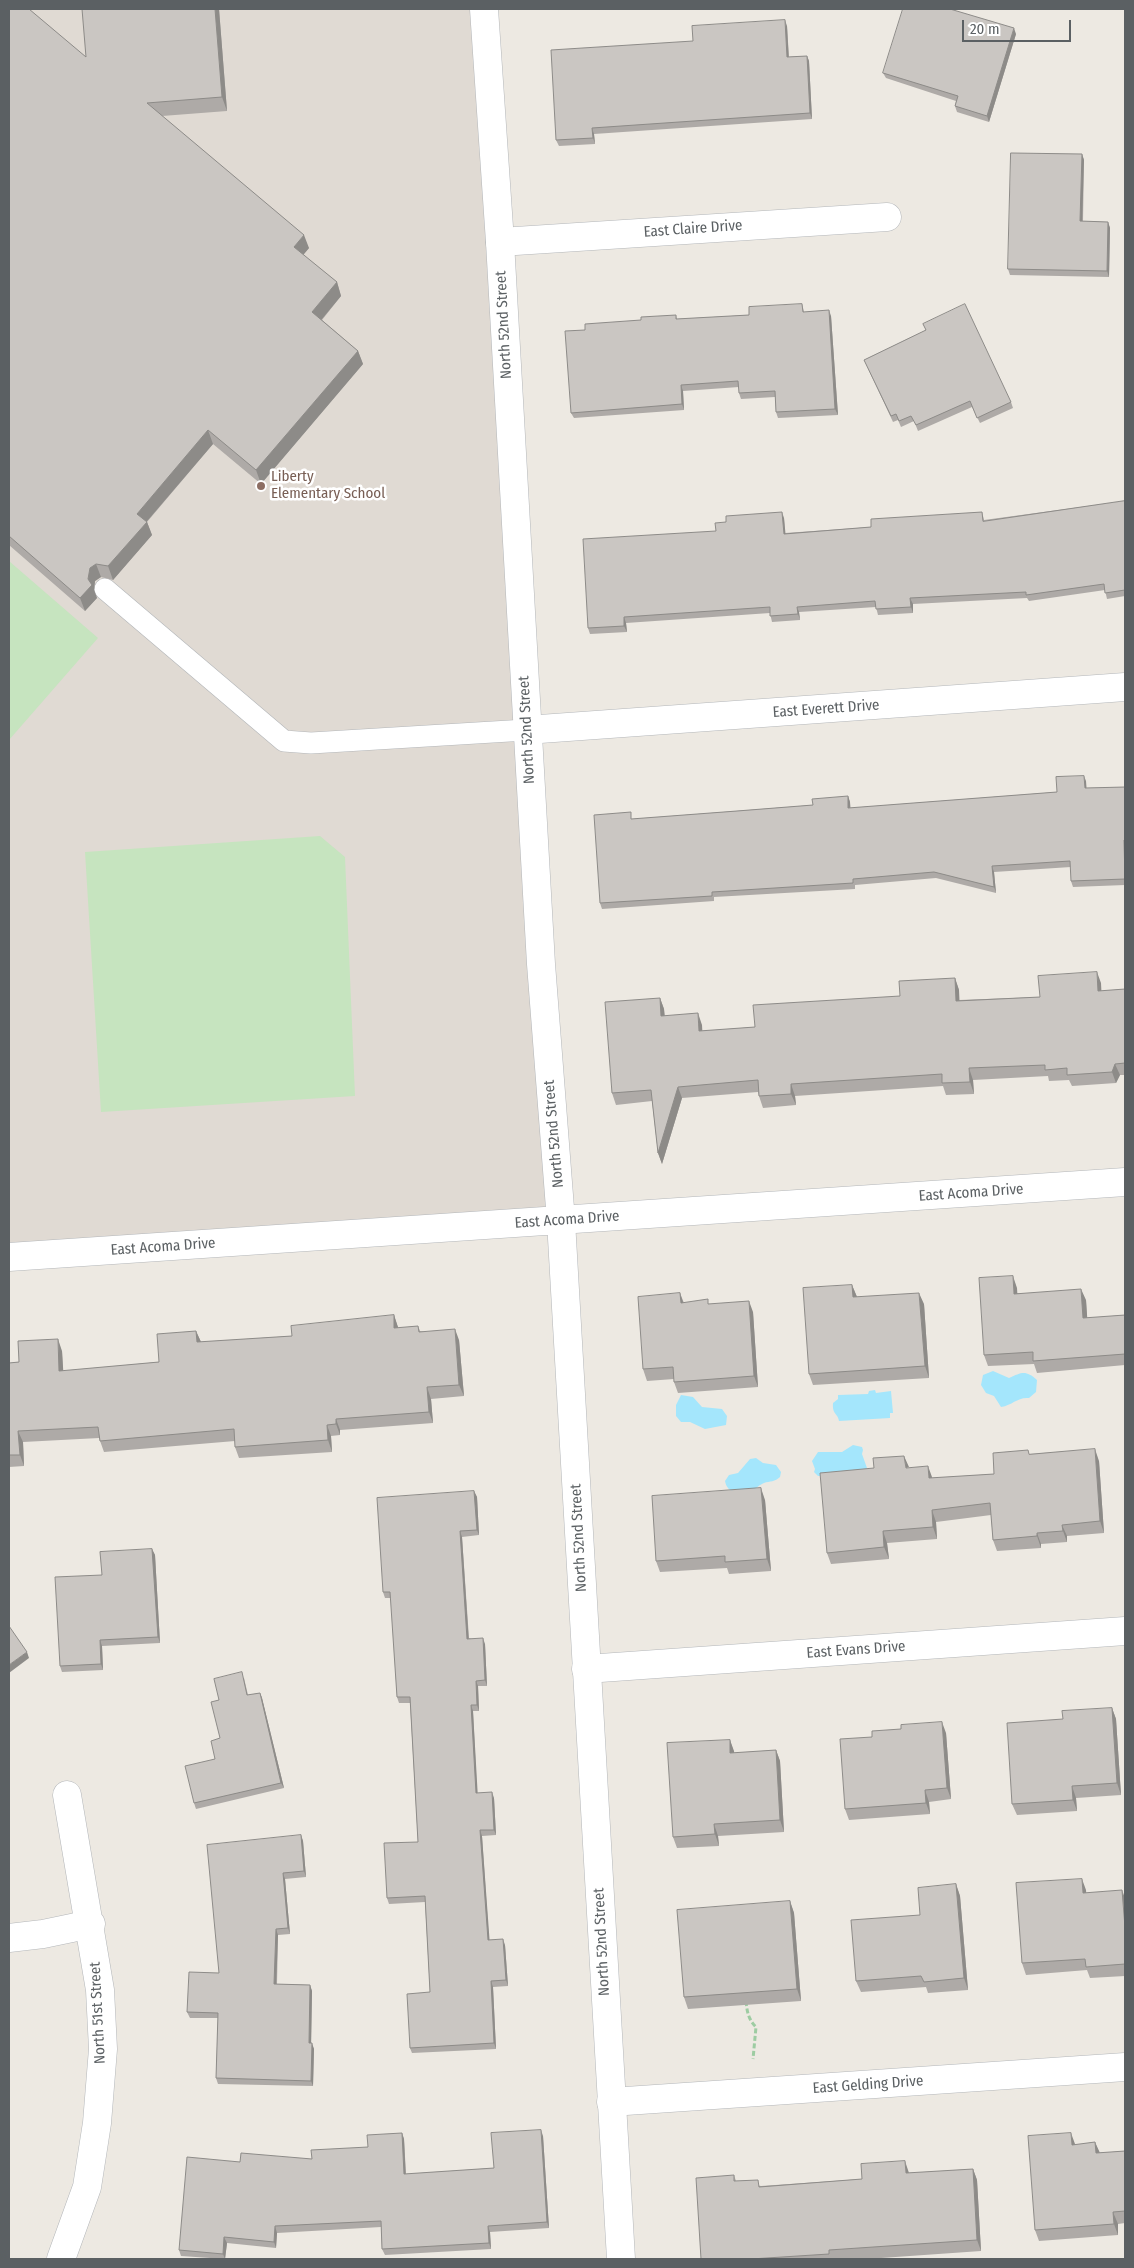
<!DOCTYPE html>
<html>
<head>
<meta charset="utf-8">
<style>
  body { margin:0 }
  #map { position:relative; width:1134px; height:2268px; overflow:hidden; background:#ede9e2; font-family:"Fira Sans Condensed",sans-serif }
  canvas { display:block }
  .frame { position:absolute; inset:0; border:10px solid #5b6063; pointer-events:none }
  .scale { position:absolute; left:962px; top:20px; width:109px; height:22px; box-sizing:border-box; border:2px solid #5b6063; border-top:0; padding-left:6px; font-size:15px; line-height:18px; white-space:nowrap; color:#5b6063; -webkit-text-stroke:4px #fff; paint-order:stroke }
</style>
</head>
<body>
<div id="map">
<canvas width="1134" height="2268"></canvas>
<div class="frame"></div>
<div class="scale">20 m</div>
</div>
<script>
const context = document.querySelector('canvas').getContext('2d');
context.lineJoin = 'round';
function paint(path, color) {
  context.fillStyle = color;
  context.fill(path, 'evenodd');
}
function stroke(path, color, width, dash) {
  context.strokeStyle = color;
  context.lineWidth = width;
  context.lineCap = dash ? 'butt' : 'round';
  context.setLineDash(dash || []);
  context.stroke(path);
}
function drawText(font, color, halo, rows, align = 'center') {
  context.font = font + ' "Fira Sans Condensed",sans-serif';
  context.lineWidth = 5;
  context.setLineDash([]);
  context.textBaseline = 'middle';
  context.strokeStyle = halo;
  context.fillStyle = color;
  for (const [text, x, y, turn = 0] of rows) {
    context.save();
    context.translate(x, y);
    context.rotate((+turn || 0) * Math.PI / 180);
    context.textAlign = isNaN(turn) ? turn : align;
    if (halo) context.strokeText(text, 0, 0);
    context.fillText(text, 0, 0);
    context.restore();
  }
}
paint(new Path2D(`
  M 9,9 L 484,9 L 561,1221 L 9,1257 Z`), '#e0dad3');
paint(new Path2D(`
  M 9,561 L 98,638 L 9,740 Z
  M 320,836 L 345,857 L 355,1096 L 101,1112 L 85,852 Z`), '#c6e4bf');
paint(new Path2D(`
  M 993,1371 L 1009,1378 C 1022,1372 1026,1370 1037,1380 L 1036,1392 L 1029,1398 C 1017,1397 1013,1405 1001,1407 L 994,1396 L 986,1393 L 981,1385 L 983,1375 Z
  M 875,1390 L 876,1393 L 891,1391 L 893,1413 L 890,1413 L 890,1418 L 839,1421 C 838,1413 832,1415 833,1403 L 838,1399 L 838,1395 L 868,1394 L 869,1391 Z
  M 681,1395 L 693,1397 L 702,1407 L 722,1409 L 727,1416 L 726,1425 L 705,1429 L 690,1422 L 681,1422 L 676,1416 L 676,1405 Z
  M 853,1445 L 862,1447 L 863,1450 L 862,1454 L 867,1468 L 863,1474 L 818,1476 L 814,1472 L 815,1469 L 812,1461 L 818,1452 L 842,1452 Z
  M 756,1458 L 763,1463 L 776,1465 L 781,1472 L 780,1477 C 775,1482 770,1481 764,1483 C 757,1486 753,1491 748,1497 C 738,1493 727,1493 725,1481 L 729,1475 L 738,1473 L 750,1459 Z`), '#a4e6fc');
const service = new Path2D(`
  M 105,589 L 284,741 L 311,743 L 526,730`);
const minor = new Path2D(`
  M 500,242 L 887,217
  M 526,730 L 1125,687
  M 586,1669 L 1125,1631
  M 9,1938 L 43,1934 L 91,1924
  M 611,2102 L 1125,2067
  M 61,2259 L 87,2187 L 97,2123 L 103,2049 L 100,1990 L 67,1795`);
const tertiary = new Path2D(`
  M 484,9 L 500,242 L 541,964 L 561,1221 L 621,2259
  M 9,1257 L 1125,1182`);
stroke(service, '#b3b6b9', 22);
stroke(minor, '#b3b6b9', 29);
stroke(tertiary, '#b3b6b9', 29);
stroke(new Path2D(`
  M 746,2001 C 747,2011 748,2019 756,2027 L 753,2059`), '#9dcca2', 3, [5, 2.5]);
stroke(service, '#fff', 21);
stroke(minor, '#fff', 28);
stroke(tertiary, '#fff', 28);
paint(new Path2D(`
  M 9,9 L 86,57 L 219,9 L 227,111 L 162,116 L 309,248 L 303,255 L 337,282 L 341,296 L 322,320 L 358,351 L 363,364 L 261,484 L 213,444 L 147,522 L 152,535 L 113,580 L 101,577 L 95,581 L 94,590 L 97,598 L 85,611 L 9,545 Z
  M 787,26 L 789,57 L 807,56 L 809,61 L 812,119 L 594,134 L 595,144 L 559,146 L 556,140 L 693,41 Z
  M 1016,34 L 989,122 L 957,112 L 955,106 L 956,101 L 886,78 L 883,73 Z
  M 1082,154 L 1084,160 L 1083,221 L 1108,222 L 1110,228 L 1109,277 L 1010,275 L 1008,269 Z
  M 802,304 L 804,312 L 831,316 L 838,415 L 778,418 L 776,412 L 775,397 L 741,399 L 739,393 L 739,387 L 683,391 L 684,410 L 574,418 L 571,413 L 585,330 L 676,315 L 677,319 L 749,315 Z
  M 923,324 L 1011,402 L 1013,408 L 980,423 L 972,407 L 918,431 L 914,421 L 901,427 L 898,420 L 893,422 L 864,360 L 926,330 Z
  M 1125,501 L 1125,596 L 1107,599 L 1105,590 L 1029,601 L 1027,598 L 913,604 L 913,613 L 878,615 L 876,607 L 799,612 L 800,620 L 772,622 L 770,613 L 626,623 L 627,632 L 590,634 L 588,628 L 716,531 L 784,518 L 785,533 L 871,527 L 982,512 L 984,520 Z
  M 1086,781 L 1086,788 L 1125,787 L 1125,885 L 1073,887 L 1071,881 L 1071,867 L 994,872 L 996,893 L 936,878 L 855,885 L 855,889 L 714,897 L 714,901 L 602,909 L 600,903 L 633,819 L 813,805 L 848,796 L 850,802 L 850,808 L 1057,792 Z
  M 955,978 L 959,990 L 959,1000 L 1040,997 L 1101,983 L 1101,991 L 1125,989 L 1125,1075 L 1120,1075 L 1116,1083 L 1072,1086 L 1069,1080 L 1049,1081 L 1048,1076 L 973,1080 L 974,1094 L 946,1095 L 943,1086 L 795,1096 L 796,1105 L 763,1108 L 759,1096 L 758,1092 L 682,1098 L 662,1164 L 658,1153 L 652,1101 L 616,1105 L 612,1093 L 660,998 L 664,1009 L 665,1016 L 702,1025 L 702,1031 L 755,1027 L 900,996 Z
  M 852,1285 L 857,1297 L 924,1304 L 929,1378 L 813,1385 L 809,1374 Z
  M 1017,1288 L 1017,1293 L 1086,1300 L 1087,1318 L 1125,1315 L 1125,1365 L 1037,1373 L 1034,1364 L 988,1366 L 984,1355 Z
  M 680,1293 L 684,1303 L 710,1304 L 753,1312 L 758,1387 L 678,1393 L 674,1382 L 674,1379 L 647,1381 L 643,1369 Z
  M 394,1315 L 398,1328 L 418,1326 L 420,1331 L 459,1340 L 464,1396 L 431,1399 L 433,1423 L 340,1430 L 340,1435 L 331,1436 L 332,1452 L 239,1458 L 235,1447 L 235,1441 L 104,1452 L 99,1438 L 23,1442 L 24,1466 L 9,1467 L 9,1363 L 19,1362 L 62,1351 L 63,1371 L 159,1362 L 196,1331 L 201,1342 L 292,1336 Z
  M 1030,1454 L 1099,1461 L 1104,1533 L 1067,1536 L 1067,1542 L 1041,1544 L 1041,1548 L 997,1551 L 993,1540 L 991,1515 L 936,1522 L 937,1539 L 887,1543 L 889,1559 L 831,1564 L 827,1553 L 874,1468 L 909,1468 L 932,1478 L 994,1474 Z
  M 474,1491 L 477,1497 L 479,1535 L 462,1537 L 469,1638 L 485,1644 L 487,1686 L 478,1686 L 479,1711 L 473,1711 L 477,1793 L 494,1798 L 496,1835 L 482,1836 L 489,1940 L 505,1945 L 508,1986 L 493,1987 L 496,2049 L 412,2053 L 410,2048 L 430,1992 L 425,1902 L 389,1904 L 387,1898 L 418,1842 L 410,1703 L 399,1703 L 397,1697 L 391,1598 L 385,1598 L 383,1592 Z
  M 765,1500 L 771,1571 L 729,1574 L 727,1568 L 660,1572 L 656,1561 Z
  M 152,1549 L 155,1555 L 160,1643 L 102,1646 L 103,1670 L 62,1672 L 60,1666 L 102,1575 Z
  M 244,1678 L 248,1695 L 260,1693 L 262,1698 L 284,1788 L 196,1809 L 194,1803 L 215,1759 L 220,1738 L 219,1700 Z
  M 1112,1708 L 1116,1719 L 1121,1795 L 1076,1798 L 1077,1811 L 1017,1815 L 1012,1804 L 1063,1719 Z
  M 946,1733 L 951,1799 L 929,1802 L 930,1814 L 849,1820 L 845,1809 Z
  M 730,1740 L 734,1753 L 776,1750 L 780,1761 L 784,1832 L 718,1836 L 719,1846 L 677,1848 L 673,1837 Z
  M 301,1835 L 303,1841 L 306,1877 L 285,1879 L 290,1934 L 278,1935 L 277,1984 L 310,1985 L 312,1991 L 311,2043 L 314,2049 L 313,2086 L 218,2084 L 216,2078 L 218,2018 L 190,2018 L 187,2012 L 219,1973 Z
  M 956,1884 L 960,1896 L 968,1990 L 928,1993 L 926,1987 L 861,1992 L 856,1981 L 920,1915 Z
  M 1086,1890 L 1086,1893 L 1125,1898 L 1125,1976 L 1090,1978 L 1087,1970 L 1026,1975 L 1022,1963 Z
  M 790,1901 L 794,1913 L 801,2001 L 688,2009 L 684,1997 Z
  M 402,2133 L 404,2139 L 406,2174 L 494,2168 L 543,2136 L 549,2228 L 490,2232 L 491,2249 L 385,2255 L 382,2249 L 381,2227 L 277,2233 L 276,2248 L 227,2243 L 225,2259 L 181,2256 L 179,2250 L 240,2162 L 312,2159 L 368,2147 Z
  M 1095,2142 L 1099,2153 L 1125,2151 L 1125,2223 L 1118,2224 L 1118,2235 L 1039,2241 L 1035,2230 L 1075,2145 Z
  M 973,2169 L 977,2180 L 981,2251 L 867,2259 L 701,2259 L 734,2175 L 736,2181 L 761,2186 L 862,2179 L 909,2173 Z`), '#aeaaa7');
paint(new Path2D(`
  M 215,9 L 219,9 L 227,111 L 222,97 Z
  M 785,20 L 787,26 L 789,63 L 787,57 Z
  M 1014,28 L 1016,34 L 989,122 L 987,116 Z
  M 807,56 L 809,61 L 812,119 L 810,113 Z
  M 592,128 L 594,134 L 595,144 L 593,138 Z
  M 1082,154 L 1084,160 L 1082,227 L 1080,221 Z
  M 1108,222 L 1110,228 L 1109,277 L 1107,271 Z
  M 304,235 L 309,248 L 299,260 L 294,247 Z
  M 337,282 L 341,296 L 317,325 L 312,312 Z
  M 829,310 L 831,316 L 838,415 L 835,409 Z
  M 358,351 L 363,364 L 261,484 L 256,470 Z
  M 681,385 L 683,391 L 684,410 L 682,404 Z
  M 208,430 L 213,444 L 142,527 L 137,514 Z
  M 782,512 L 784,518 L 786,539 L 784,534 Z
  M 147,522 L 152,535 L 113,580 L 108,566 Z
  M 96,564 L 101,577 L 95,581 L 94,590 L 97,598 L 85,611 L 80,598 L 88,579 L 90,568 Z
  M 910,598 L 913,604 L 913,613 L 911,607 Z
  M 797,607 L 799,612 L 800,620 L 798,614 Z
  M 624,617 L 626,623 L 627,632 L 624,626 Z
  M 1084,776 L 1086,781 L 1087,794 L 1085,788 Z
  M 848,796 L 850,802 L 851,814 L 848,808 Z
  M 992,866 L 994,872 L 996,893 L 994,887 Z
  M 1097,972 L 1101,983 L 1102,1003 L 1098,991 Z
  M 955,978 L 959,990 L 960,1012 L 956,1001 Z
  M 660,998 L 664,1009 L 665,1027 L 661,1016 Z
  M 698,1013 L 702,1025 L 703,1043 L 699,1031 Z
  M 1115,1064 L 1120,1075 L 1116,1083 L 1112,1072 Z
  M 969,1068 L 973,1080 L 974,1094 L 970,1082 Z
  M 791,1084 L 795,1096 L 796,1105 L 791,1094 Z
  M 678,1087 L 682,1098 L 662,1164 L 658,1153 Z
  M 1013,1276 L 1017,1288 L 1018,1305 L 1014,1294 Z
  M 852,1285 L 857,1297 L 853,1297 Z
  M 1081,1289 L 1086,1300 L 1088,1329 L 1083,1318 Z
  M 680,1293 L 684,1305 L 681,1303 Z
  M 919,1293 L 924,1304 L 929,1378 L 925,1366 Z
  M 749,1301 L 753,1312 L 758,1387 L 754,1376 Z
  M 394,1315 L 398,1327 L 399,1339 L 394,1328 Z
  M 455,1329 L 459,1340 L 464,1396 L 459,1385 Z
  M 196,1331 L 201,1342 L 197,1342 Z
  M 58,1339 L 62,1351 L 64,1383 L 59,1371 Z
  M 427,1387 L 431,1399 L 433,1423 L 429,1412 Z
  M 336,1419 L 340,1430 L 340,1435 L 336,1424 Z
  M 327,1425 L 331,1436 L 332,1452 L 328,1440 Z
  M 18,1431 L 23,1442 L 24,1466 L 20,1455 Z
  M 1095,1449 L 1099,1461 L 1104,1533 L 1100,1521 Z
  M 904,1456 L 909,1467 L 906,1468 Z
  M 928,1466 L 932,1477 L 933,1490 L 929,1478 Z
  M 761,1488 L 765,1500 L 771,1571 L 767,1559 Z
  M 474,1491 L 477,1497 L 479,1535 L 477,1530 Z
  M 932,1510 L 936,1522 L 937,1539 L 933,1527 Z
  M 1062,1525 L 1067,1536 L 1067,1542 L 1063,1531 Z
  M 460,1531 L 462,1537 L 469,1644 L 467,1639 Z
  M 883,1531 L 887,1543 L 889,1559 L 884,1547 Z
  M 1037,1533 L 1041,1544 L 1041,1548 L 1037,1536 Z
  M 152,1549 L 155,1555 L 160,1643 L 158,1637 Z
  M 483,1638 L 485,1644 L 487,1686 L 485,1680 Z
  M 100,1640 L 102,1646 L 103,1670 L 101,1664 Z
  M 27,1652 L 29,1658 L 9,1673 L 9,1665 Z
  M 476,1681 L 478,1686 L 479,1711 L 477,1705 Z
  M 260,1693 L 262,1698 L 284,1788 L 281,1783 Z
  M 471,1705 L 473,1711 L 478,1799 L 476,1793 Z
  M 1112,1708 L 1116,1719 L 1121,1795 L 1117,1783 Z
  M 942,1722 L 946,1733 L 951,1799 L 947,1788 Z
  M 730,1740 L 734,1751 L 735,1764 L 730,1753 Z
  M 776,1750 L 780,1761 L 784,1832 L 780,1820 Z
  M 1072,1786 L 1076,1798 L 1077,1811 L 1073,1800 Z
  M 925,1790 L 929,1802 L 930,1814 L 926,1803 Z
  M 492,1792 L 494,1798 L 496,1835 L 494,1830 Z
  M 714,1824 L 718,1836 L 719,1846 L 715,1834 Z
  M 480,1830 L 482,1836 L 490,1946 L 488,1940 Z
  M 301,1835 L 303,1841 L 306,1877 L 304,1871 Z
  M 283,1873 L 285,1879 L 290,1934 L 288,1928 Z
  M 1082,1879 L 1086,1890 L 1087,1904 L 1083,1893 Z
  M 956,1884 L 960,1896 L 968,1990 L 964,1978 Z
  M 1122,1890 L 1125,1898 L 1125,1927 Z
  M 790,1901 L 794,1913 L 801,2001 L 797,1989 Z
  M 276,1929 L 278,1935 L 276,1990 L 274,1984 Z
  M 503,1939 L 505,1945 L 508,1986 L 506,1980 Z
  M 491,1981 L 493,1987 L 496,2049 L 494,2043 Z
  M 310,1985 L 312,1991 L 311,2049 L 309,2043 Z
  M 312,2043 L 314,2049 L 313,2086 L 311,2081 Z
  M 541,2130 L 543,2136 L 549,2228 L 547,2222 Z
  M 402,2133 L 404,2139 L 406,2181 L 404,2174 Z
  M 1071,2133 L 1075,2144 L 1076,2157 L 1072,2145 Z
  M 1095,2142 L 1100,2153 L 1096,2153 Z
  M 905,2161 L 909,2173 L 910,2185 L 906,2173 Z
  M 973,2169 L 977,2180 L 981,2251 L 977,2240 Z
  M 1113,2212 L 1118,2224 L 1118,2235 L 1114,2224 Z
  M 275,2226 L 277,2233 L 276,2248 L 274,2242 Z
  M 488,2226 L 490,2232 L 491,2249 L 489,2243 Z
  M 224,2237 L 227,2243 L 225,2259 L 223,2254 Z`), '#8d8b88');
const building = new Path2D(`
  M 9,9 L 29,9 L 86,57 L 82,9 L 215,9 L 222,97 L 147,103 L 304,235 L 294,247 L 337,282 L 312,312 L 358,351 L 256,470 L 208,430 L 137,514 L 147,522 L 108,566 L 96,564 L 90,568 L 88,579 L 92,585 L 80,598 L 9,536 Z
  M 903,9 L 950,9 L 1014,28 L 987,116 L 955,106 L 958,96 L 883,73 Z
  M 785,20 L 787,57 L 807,56 L 810,113 L 592,128 L 593,138 L 556,140 L 551,50 L 693,41 L 692,26 Z
  M 1011,153 L 1082,154 L 1080,221 L 1108,222 L 1107,271 L 1008,269 Z
  M 802,304 L 803,312 L 829,310 L 835,409 L 776,412 L 775,391 L 739,393 L 738,381 L 681,385 L 682,404 L 571,413 L 565,331 L 585,330 L 585,324 L 641,320 L 641,317 L 676,315 L 676,319 L 749,315 L 749,307 Z
  M 965,304 L 1011,402 L 977,418 L 970,401 L 916,425 L 911,416 L 899,421 L 896,414 L 891,416 L 864,360 L 926,330 L 923,324 Z
  M 1125,501 L 1125,590 L 1105,593 L 1104,584 L 1026,595 L 1026,592 L 910,598 L 911,607 L 876,609 L 875,601 L 797,607 L 798,614 L 770,616 L 770,607 L 624,617 L 624,626 L 588,628 L 583,539 L 716,531 L 715,523 L 726,522 L 726,516 L 782,512 L 784,534 L 871,527 L 871,519 L 982,512 L 983,521 Z
  M 1084,776 L 1085,788 L 1125,787 L 1125,840 L 1124,840 L 1125,879 L 1071,881 L 1070,861 L 992,866 L 994,887 L 934,872 L 853,879 L 853,883 L 712,892 L 712,896 L 600,903 L 594,815 L 631,812 L 631,819 L 737,811 L 813,805 L 812,799 L 848,796 L 848,808 L 1057,792 L 1056,777 Z
  M 1097,972 L 1098,991 L 1125,989 L 1125,1063 L 1115,1064 L 1112,1072 L 1067,1075 L 1067,1068 L 1045,1070 L 1045,1065 L 969,1068 L 970,1082 L 942,1083 L 942,1074 L 791,1084 L 791,1094 L 759,1096 L 758,1080 L 678,1087 L 658,1153 L 651,1090 L 612,1093 L 605,1002 L 660,998 L 661,1016 L 698,1013 L 699,1031 L 755,1027 L 753,1005 L 900,996 L 899,981 L 955,978 L 956,1001 L 1040,997 L 1038,976 Z
  M 1013,1276 L 1014,1294 L 1081,1289 L 1083,1318 L 1125,1315 L 1125,1354 L 1033,1361 L 1033,1352 L 984,1355 L 979,1278 Z
  M 852,1285 L 853,1297 L 919,1293 L 925,1366 L 809,1374 L 803,1288 Z
  M 680,1293 L 681,1303 L 708,1299 L 708,1304 L 749,1301 L 754,1376 L 674,1382 L 673,1367 L 643,1369 L 638,1297 Z
  M 394,1315 L 394,1328 L 418,1326 L 419,1332 L 455,1329 L 459,1385 L 427,1387 L 429,1412 L 336,1419 L 336,1424 L 327,1425 L 328,1440 L 235,1447 L 234,1429 L 100,1441 L 98,1427 L 18,1431 L 20,1455 L 9,1455 L 9,1363 L 19,1362 L 18,1341 L 58,1339 L 59,1371 L 159,1362 L 157,1334 L 196,1331 L 197,1342 L 292,1336 L 291,1326 Z
  M 1095,1449 L 1100,1521 L 1062,1525 L 1063,1531 L 1037,1533 L 1037,1536 L 993,1540 L 990,1503 L 932,1510 L 933,1527 L 883,1531 L 884,1547 L 827,1553 L 820,1473 L 874,1468 L 873,1458 L 904,1456 L 906,1468 L 928,1466 L 929,1478 L 994,1474 L 993,1453 L 1028,1450 L 1029,1454 Z
  M 761,1488 L 767,1559 L 725,1562 L 725,1556 L 656,1561 L 652,1496 Z
  M 474,1491 L 477,1530 L 460,1531 L 467,1639 L 483,1638 L 485,1680 L 476,1681 L 477,1705 L 471,1705 L 476,1793 L 492,1792 L 494,1830 L 480,1830 L 488,1940 L 503,1939 L 506,1980 L 491,1981 L 494,2043 L 410,2048 L 407,1994 L 430,1992 L 425,1896 L 387,1898 L 384,1843 L 418,1842 L 410,1697 L 397,1697 L 390,1592 L 383,1592 L 377,1498 Z
  M 152,1549 L 158,1637 L 100,1640 L 101,1664 L 60,1666 L 55,1577 L 102,1575 L 100,1552 Z
  M 9,1626 L 27,1652 L 9,1665 Z
  M 242,1672 L 247,1695 L 260,1693 L 281,1783 L 194,1803 L 185,1766 L 215,1759 L 211,1741 L 220,1738 L 211,1702 L 219,1700 L 214,1679 Z
  M 1112,1708 L 1117,1783 L 1072,1786 L 1073,1800 L 1012,1804 L 1007,1723 L 1063,1719 L 1062,1711 Z
  M 942,1722 L 947,1788 L 925,1790 L 926,1803 L 845,1809 L 840,1739 L 872,1737 L 872,1731 L 901,1729 L 901,1725 Z
  M 730,1740 L 730,1753 L 776,1750 L 780,1820 L 714,1824 L 715,1834 L 673,1837 L 667,1743 Z
  M 301,1835 L 304,1871 L 283,1873 L 288,1928 L 276,1929 L 274,1984 L 310,1985 L 309,2043 L 312,2043 L 311,2081 L 216,2078 L 218,2013 L 187,2012 L 189,1972 L 219,1973 L 207,1845 Z
  M 1082,1879 L 1083,1893 L 1122,1890 L 1125,1927 L 1125,1964 L 1086,1967 L 1085,1959 L 1022,1963 L 1016,1883 Z
  M 956,1884 L 964,1978 L 924,1982 L 921,1976 L 856,1981 L 851,1920 L 920,1915 L 918,1888 Z
  M 790,1901 L 797,1989 L 684,1997 L 677,1910 Z
  M 541,2130 L 547,2222 L 488,2226 L 489,2243 L 382,2249 L 381,2221 L 275,2226 L 274,2242 L 224,2237 L 223,2254 L 179,2250 L 187,2157 L 240,2162 L 241,2153 L 312,2159 L 311,2150 L 368,2147 L 367,2135 L 402,2133 L 404,2174 L 494,2168 L 491,2133 Z
  M 1071,2133 L 1072,2145 L 1095,2142 L 1096,2153 L 1125,2151 L 1125,2211 L 1113,2212 L 1114,2224 L 1035,2230 L 1028,2136 Z
  M 905,2161 L 906,2173 L 973,2169 L 977,2240 L 829,2250 L 829,2254 L 751,2259 L 701,2259 L 696,2178 L 734,2175 L 734,2181 L 758,2180 L 759,2187 L 862,2179 L 861,2164 Z`);
paint(building, '#cac6c2');
stroke(building, '#8d8b88', 1);
for (const [x, y, r, color] of [
  [261,486,5,"#8d6e63"]
]) {
  const dot = new Path2D();
  dot.arc(x, y, r, 0, 2 * Math.PI);
  context.fillStyle = color;
  context.fill(dot);
  stroke(dot, '#fff', 2);
}
drawText('15px', '#5b6063', '#fff', [
  ["East Claire Drive",693,229,-4],
  ["North 52nd Street",504,325,-93],
  ["East Everett Drive",826,709,-4],
  ["North 52nd Street",527,730,-93],
  ["North 52nd Street",554,1134,-95],
  ["East Acoma Drive",971,1193,-4],
  ["East Acoma Drive",567,1220,-4],
  ["East Acoma Drive",163,1247,-4],
  ["North 52nd Street",579,1538,-93],
  ["East Evans Drive",856,1650,-4],
  ["North 52nd Street",602,1942,-93],
  ["North 51st Street",98,2013,-93],
  ["East Gelding Drive",868,2085,-4]
]);
drawText('15px', '#785e54', '#fff', [
  ["Liberty",271,477],
  ["Elementary School",271,494]
], 'left');
</script>
</body>
</html>
